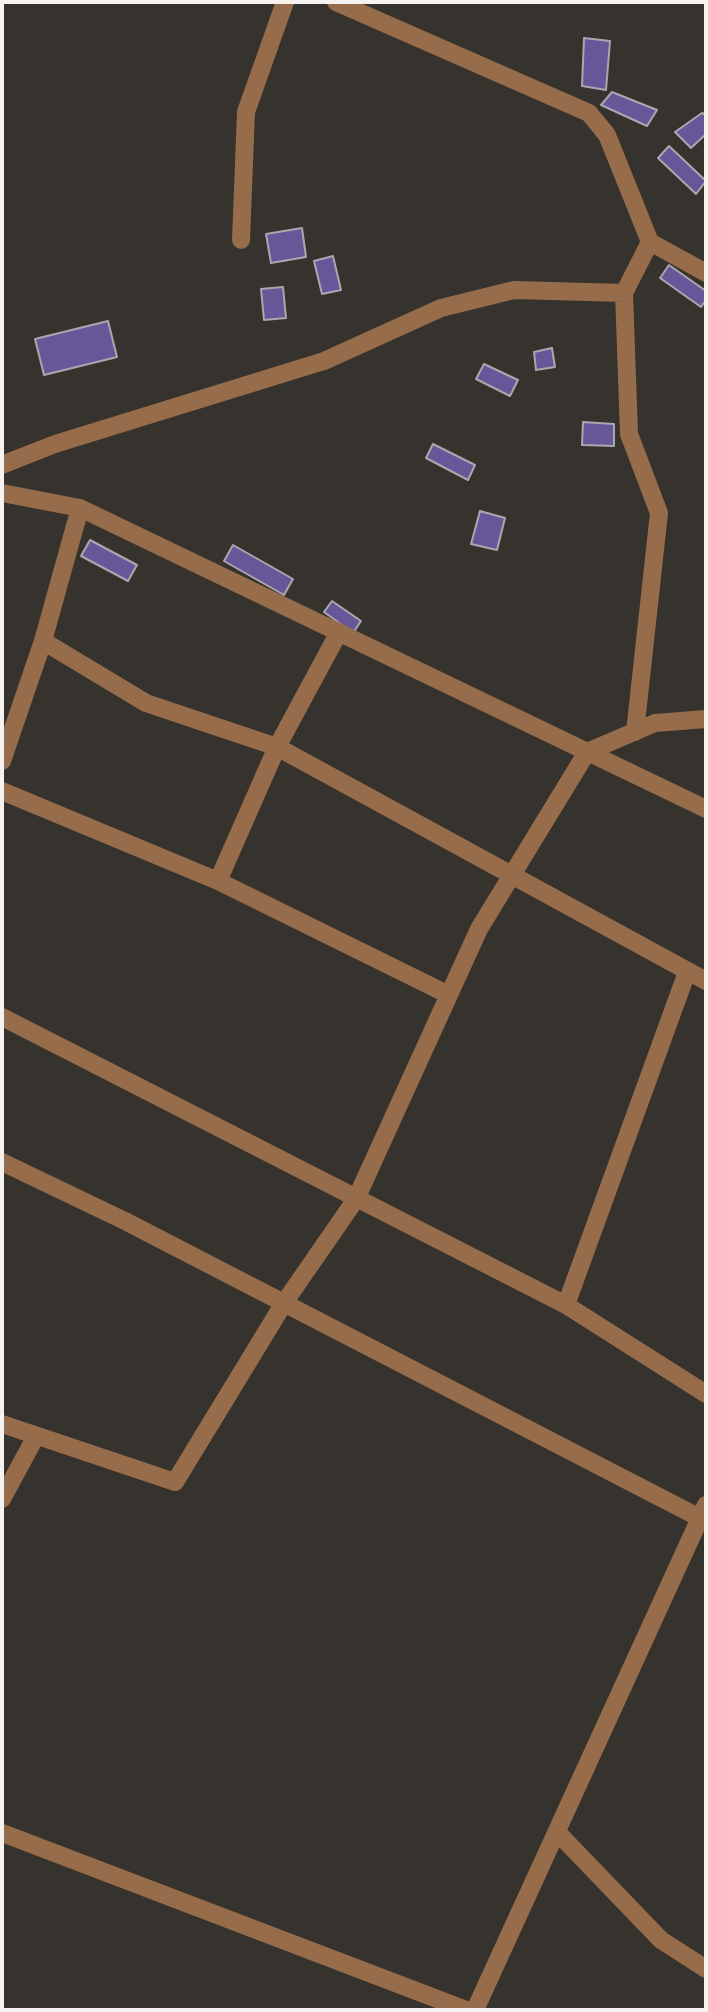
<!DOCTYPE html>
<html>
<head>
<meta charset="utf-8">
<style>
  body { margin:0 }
  #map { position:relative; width:708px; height:2012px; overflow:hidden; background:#36322d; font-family:"Crimson Pro",serif }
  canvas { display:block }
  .frame { position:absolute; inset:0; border:4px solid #f5f2ef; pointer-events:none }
</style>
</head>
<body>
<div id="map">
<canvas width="708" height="2012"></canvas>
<div class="frame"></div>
</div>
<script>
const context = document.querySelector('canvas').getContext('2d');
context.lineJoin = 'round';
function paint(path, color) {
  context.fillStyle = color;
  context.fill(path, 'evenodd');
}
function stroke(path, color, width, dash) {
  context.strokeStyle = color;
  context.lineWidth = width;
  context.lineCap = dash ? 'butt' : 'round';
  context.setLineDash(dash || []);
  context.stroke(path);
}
const building = new Path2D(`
  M 584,38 L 610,41 L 606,90 L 582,86 Z
  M 612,92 L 657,110 L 647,126 L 601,105 Z
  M 702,113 L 706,115 L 706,134 L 691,148 L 675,132 Z
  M 669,146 L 706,181 L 696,194 L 658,158 Z
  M 302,228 L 306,257 L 271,263 L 266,234 Z
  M 333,256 L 341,290 L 322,294 L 314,261 Z
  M 669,265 L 706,291 L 706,300 L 701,307 L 660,278 Z
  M 283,287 L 286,318 L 264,320 L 261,289 Z
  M 108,321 L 117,357 L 44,375 L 35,339 Z
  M 552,348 L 555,367 L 536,370 L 534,352 Z
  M 484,364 L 518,380 L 510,396 L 476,379 Z
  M 583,422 L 614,424 L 614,446 L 582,445 Z
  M 433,444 L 475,465 L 468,480 L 426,458 Z
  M 480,511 L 505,518 L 497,550 L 471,544 Z
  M 90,540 L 137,565 L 128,581 L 81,556 Z
  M 233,545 L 293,579 L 284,595 L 224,561 Z
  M 332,601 L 361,621 L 353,633 L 324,612 Z`);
paint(building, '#675798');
stroke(building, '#a9a8af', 2);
stroke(new Path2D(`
  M 336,2 L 589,113 L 607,135 L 650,242 L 624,293 L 629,434 L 659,513 L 635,732
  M 241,240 L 246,112 L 285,2
  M 650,242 L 706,273
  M 2,465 L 55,444 L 324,361 L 441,308 L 514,290 L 624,293
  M 2,493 L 80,508 L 706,809
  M 43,641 L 146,703 L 277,747 L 706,981
  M 2,761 L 43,641 L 80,508
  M 2,791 L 218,881 L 449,995
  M 218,881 L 277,747 L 339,632
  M 2,1017 L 566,1305 L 706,1394
  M 2,1162 L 125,1221 L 700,1518
  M 566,1305 L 687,972
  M 2,1424 L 175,1482 L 284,1303 L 356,1199 L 479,929 L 587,752 L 655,723 L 706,719
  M 2,1499 L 36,1436
  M 557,1832 L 661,1940 L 706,1969
  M 2,1833 L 466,2010
  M 475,2010 L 706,1505`), '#976c4a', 18);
</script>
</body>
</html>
